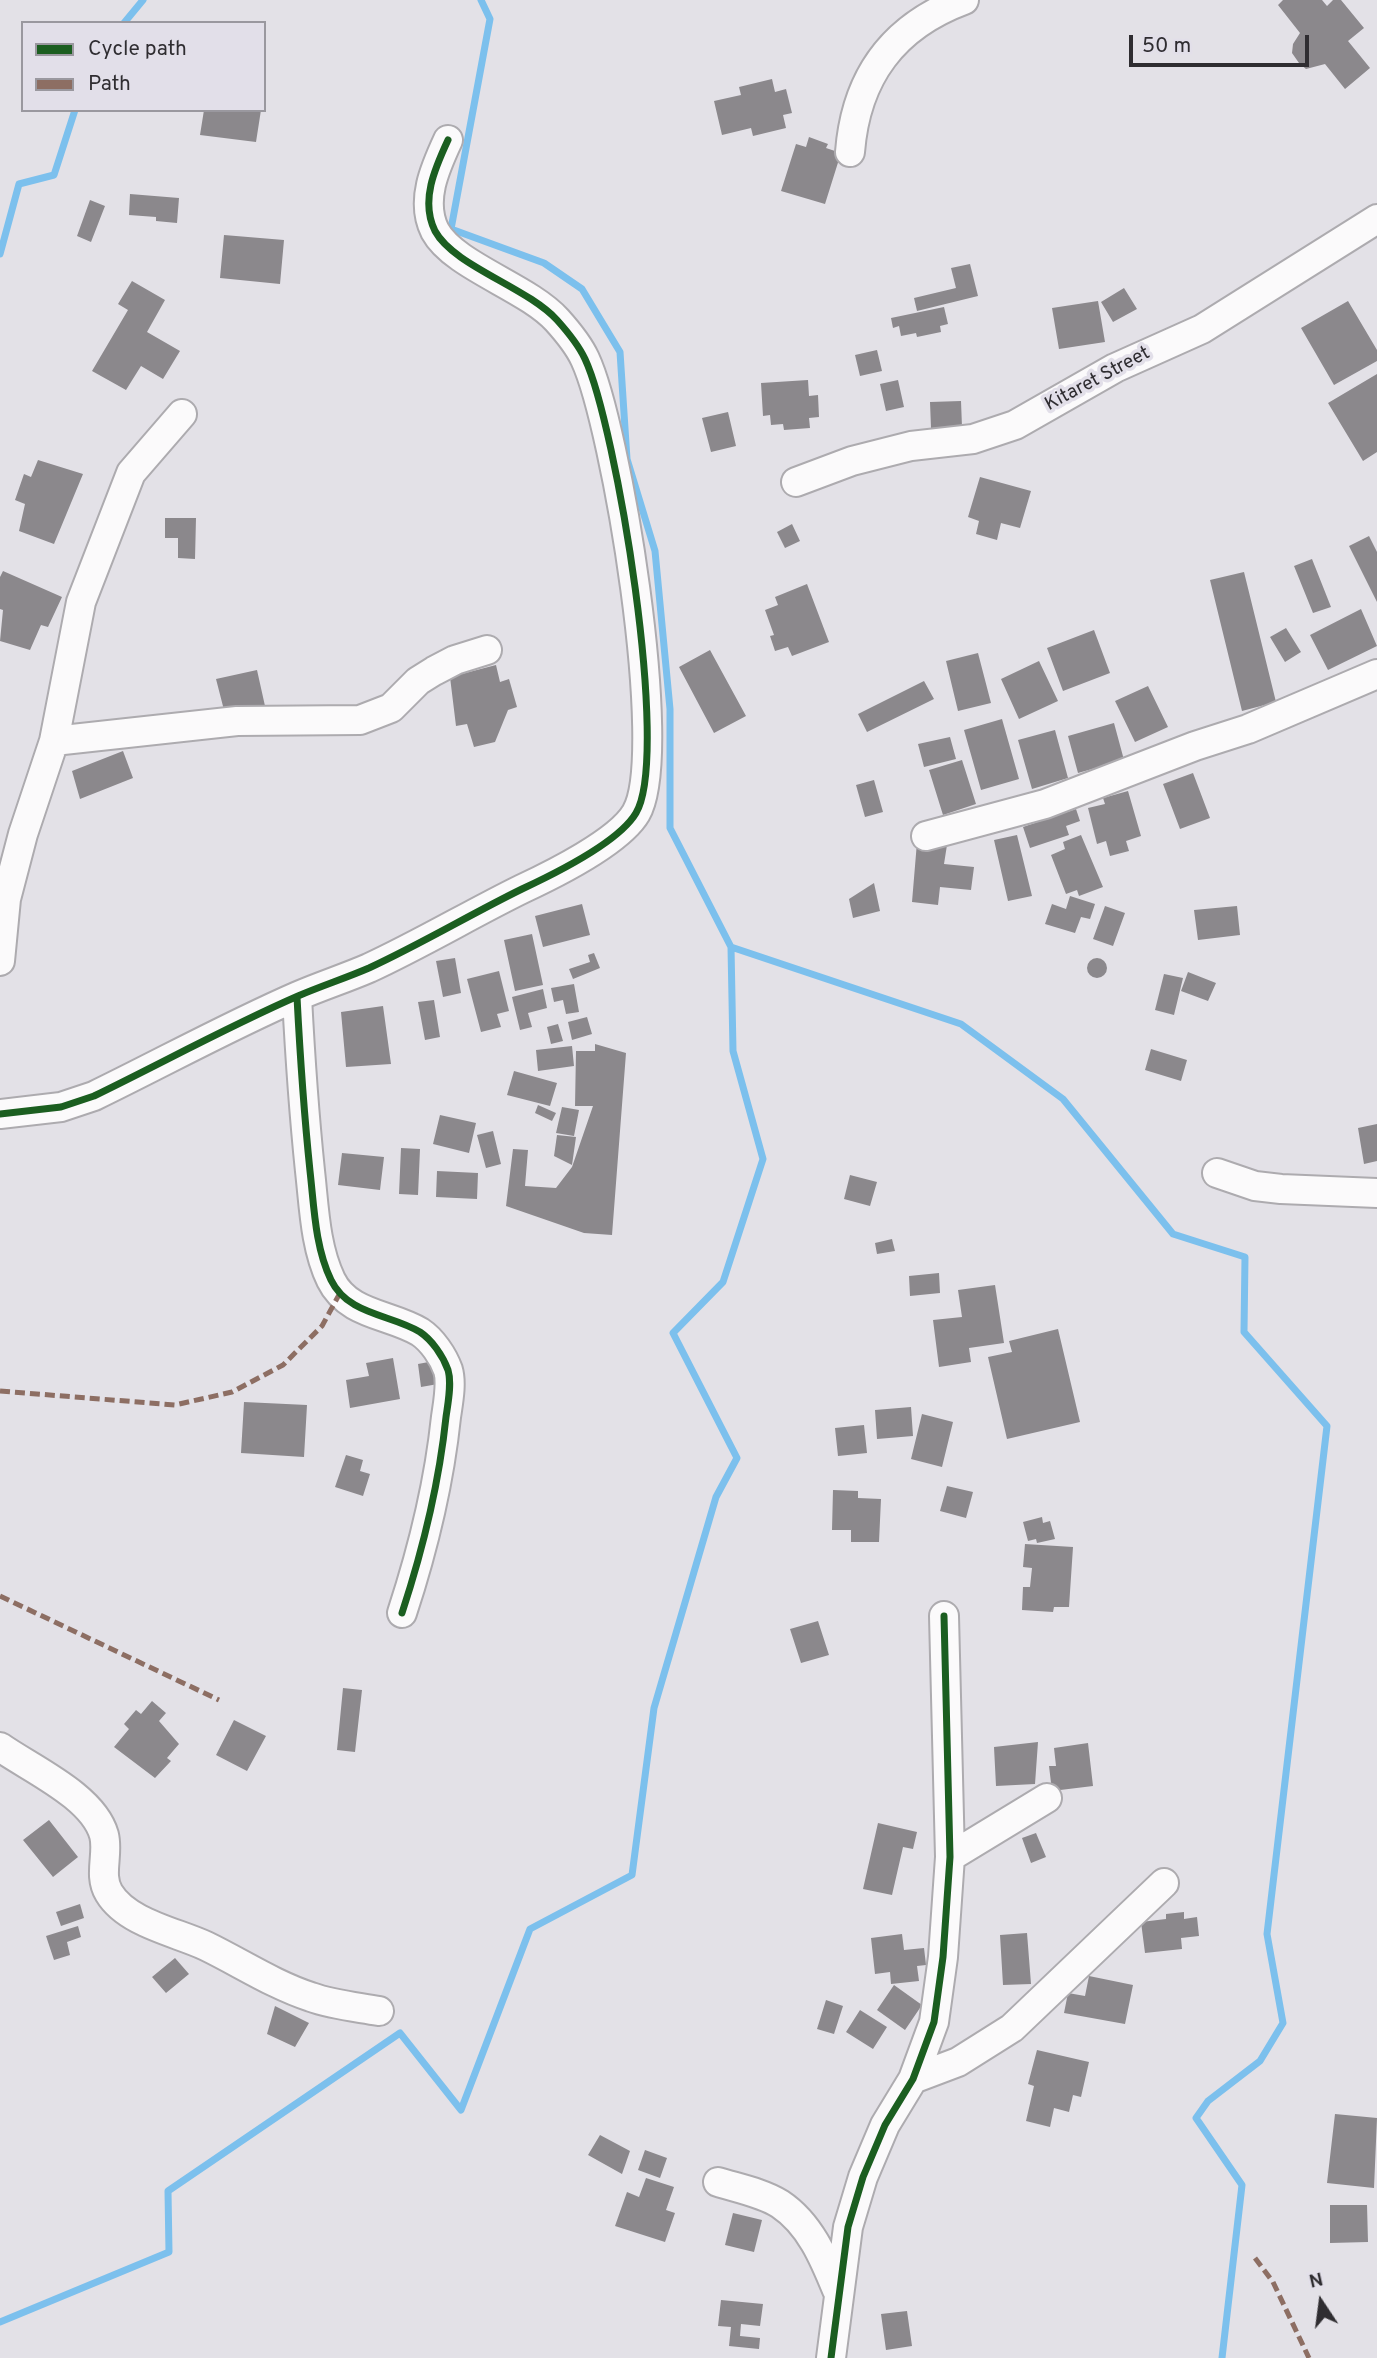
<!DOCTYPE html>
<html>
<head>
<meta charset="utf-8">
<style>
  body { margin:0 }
  #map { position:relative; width:1377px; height:2358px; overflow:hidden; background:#e3e1e7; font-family:Overpass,sans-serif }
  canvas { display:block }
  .legend { position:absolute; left:21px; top:21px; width:245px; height:91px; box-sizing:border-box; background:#e2dfe9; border:2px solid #9a989f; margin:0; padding:9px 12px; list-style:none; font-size:21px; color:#2f2d31 }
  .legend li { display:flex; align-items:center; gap:14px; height:35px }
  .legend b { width:35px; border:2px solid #9a989f }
  .north { position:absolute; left:1286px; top:2267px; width:70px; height:70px; -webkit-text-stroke:5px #e2dfe9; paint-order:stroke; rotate:347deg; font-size:19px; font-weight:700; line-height:28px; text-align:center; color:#2f2d31 }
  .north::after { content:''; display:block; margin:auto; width:24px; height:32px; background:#2f2d31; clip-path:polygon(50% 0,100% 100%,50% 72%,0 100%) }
  .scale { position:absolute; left:1129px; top:35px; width:180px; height:32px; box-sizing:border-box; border:4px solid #2f2d31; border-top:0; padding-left:9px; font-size:21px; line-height:24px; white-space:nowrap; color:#2f2d31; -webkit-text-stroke:5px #e2dfe9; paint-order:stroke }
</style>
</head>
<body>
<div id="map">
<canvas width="1377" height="2358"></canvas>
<ul class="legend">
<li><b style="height:9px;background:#1b5e20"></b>Cycle path</li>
<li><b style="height:9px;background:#8d6e63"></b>Path</li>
</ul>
<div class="north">N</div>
<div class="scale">50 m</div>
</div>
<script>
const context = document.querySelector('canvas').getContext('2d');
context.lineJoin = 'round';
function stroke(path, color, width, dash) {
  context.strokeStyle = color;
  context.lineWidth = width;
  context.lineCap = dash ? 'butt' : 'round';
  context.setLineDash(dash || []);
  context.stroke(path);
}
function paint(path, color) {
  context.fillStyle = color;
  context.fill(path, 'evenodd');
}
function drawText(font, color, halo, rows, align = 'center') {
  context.font = font + ' Overpass,sans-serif';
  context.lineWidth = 7;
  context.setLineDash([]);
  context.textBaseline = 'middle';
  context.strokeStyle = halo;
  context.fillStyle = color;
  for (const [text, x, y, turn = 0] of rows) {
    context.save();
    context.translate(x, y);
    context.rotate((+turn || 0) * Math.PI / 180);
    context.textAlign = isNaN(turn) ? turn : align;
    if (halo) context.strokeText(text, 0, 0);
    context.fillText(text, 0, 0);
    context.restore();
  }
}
stroke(new Path2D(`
  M 481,0 L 490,19 L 451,229 L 544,263 L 582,289 L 620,352 L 627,459 L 655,551 L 670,709 L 670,828 L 731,947 L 961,1024 L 1063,1099 L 1173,1234 L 1245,1257 L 1244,1332 L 1327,1426 L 1267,1934 L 1283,2023 L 1260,2061 L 1208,2101 L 1196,2118 L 1242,2185 L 1222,2358
  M 124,23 L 143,0
  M 0,254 L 19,184 L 54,175 L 75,110
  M 0,2322 L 169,2252 L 168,2191 L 400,2033 L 461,2110 L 530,1929 L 632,1875 L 654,1708 L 716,1497 L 737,1458 L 673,1333 L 723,1282 L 763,1159 L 733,1051 L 731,947`), '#7cc0ed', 7);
paint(new Path2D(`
  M 1283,0 L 1322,0 L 1327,6 L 1333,0 L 1341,0 L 1364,28 L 1348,41 L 1370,68 L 1345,89 L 1325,64 L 1306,69 L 1299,63 L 1292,53 L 1293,44 L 1300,33 L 1278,5 Z
  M 772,79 L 775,92 L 786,89 L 792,113 L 783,115 L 786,128 L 753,136 L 751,128 L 722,135 L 714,101 L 741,95 L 739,87 Z
  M 204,110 L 261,110 L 256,142 L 200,135 Z
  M 809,137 L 828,144 L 826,148 L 841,153 L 825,204 L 781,191 L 796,144 L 806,147 Z
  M 130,194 L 179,198 L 177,223 L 156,221 L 156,217 L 129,215 Z
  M 90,200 L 105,206 L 91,242 L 77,236 Z
  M 224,235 L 284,240 L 280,284 L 220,278 Z
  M 970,264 L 978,296 L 917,311 L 914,298 L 956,288 L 951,268 Z
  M 132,281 L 165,300 L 147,332 L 180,351 L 163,379 L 141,366 L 126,390 L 92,371 L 128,310 L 118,304 Z
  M 1124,288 L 1137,309 L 1113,322 L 1101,302 Z
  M 1098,301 L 1105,342 L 1059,349 L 1052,308 Z
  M 1348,301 L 1377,350 L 1377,361 L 1334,385 L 1301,328 Z
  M 944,307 L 948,324 L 940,326 L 941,332 L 917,337 L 916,333 L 901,336 L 899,326 L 893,328 L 891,318 Z
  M 877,350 L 882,371 L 860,376 L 855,355 Z
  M 1377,374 L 1377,452 L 1363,461 L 1328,403 Z
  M 808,380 L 809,396 L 818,395 L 819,417 L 809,418 L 810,428 L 784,430 L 783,424 L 771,425 L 770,415 L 763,416 L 761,383 Z
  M 898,380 L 904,407 L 886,411 L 880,384 Z
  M 961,401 L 962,427 L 931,428 L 930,402 Z
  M 728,412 L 736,446 L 711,452 L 702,418 Z
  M 38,460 L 83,474 L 54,544 L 19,531 L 25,504 L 15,500 L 24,474 L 31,477 Z
  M 980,477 L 1031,491 L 1020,528 L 1001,523 L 997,540 L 976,534 L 979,521 L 968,517 Z
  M 165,518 L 196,518 L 195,559 L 178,558 L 178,538 L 165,538 Z
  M 792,524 L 800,541 L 785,548 L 777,532 Z
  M 1369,536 L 1377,552 L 1377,602 L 1349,546 Z
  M 1312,559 L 1331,607 L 1313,613 L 1294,566 Z
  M 3,571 L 62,597 L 48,627 L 41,625 L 30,650 L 0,641 L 3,610 L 0,609 L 0,577 Z
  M 1244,572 L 1276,702 L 1242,711 L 1210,580 Z
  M 807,584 L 829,642 L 792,656 L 788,647 L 775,651 L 770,636 L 774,635 L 765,610 L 778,605 L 775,597 Z
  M 1361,609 L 1377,646 L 1328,670 L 1310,635 Z
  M 1286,628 L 1301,652 L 1285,662 L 1270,637 Z
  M 1094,630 L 1110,673 L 1063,691 L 1047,648 Z
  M 710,650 L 746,716 L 714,733 L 679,667 Z
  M 978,653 L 991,703 L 958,711 L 946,661 Z
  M 1039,661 L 1058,701 L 1019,719 L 1001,679 Z
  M 496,665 L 500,682 L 509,679 L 517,707 L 508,710 L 495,742 L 474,747 L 467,724 L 456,726 L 450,677 Z
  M 257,670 L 265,706 L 225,714 L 216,679 Z
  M 924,681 L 934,699 L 867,732 L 858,714 Z
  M 1148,686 L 1168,727 L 1135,742 L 1115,701 Z
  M 1002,719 L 1019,779 L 981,790 L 964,730 Z
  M 1114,723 L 1124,760 L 1078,773 L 1068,736 Z
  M 1055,730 L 1068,778 L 1032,789 L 1018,740 Z
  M 950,737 L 956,759 L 924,767 L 918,744 Z
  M 123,751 L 133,778 L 80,799 L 72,771 Z
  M 962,760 L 976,804 L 943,815 L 929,770 Z
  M 1193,773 L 1210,818 L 1180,829 L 1163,784 Z
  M 874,780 L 883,812 L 865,817 L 856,785 Z
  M 1128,791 L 1141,836 L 1126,841 L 1129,851 L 1110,856 L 1106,841 L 1097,844 L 1088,808 L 1105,804 L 1103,798 Z
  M 1076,809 L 1080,821 L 1066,826 L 1069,835 L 1030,848 L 1023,827 Z
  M 1017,835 L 1032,896 L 1008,901 L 994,840 Z
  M 1081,835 L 1103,887 L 1079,896 L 1077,890 L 1066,894 L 1051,855 L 1065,849 L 1063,842 Z
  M 917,842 L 947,845 L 944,864 L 974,867 L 971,890 L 940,887 L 938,905 L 912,902 Z
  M 874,883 L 880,911 L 853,918 L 849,899 Z
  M 1070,896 L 1095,904 L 1090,919 L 1081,917 L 1075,933 L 1045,924 L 1052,904 L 1066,909 Z
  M 582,904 L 590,935 L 543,947 L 535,916 Z
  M 1105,906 L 1125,913 L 1113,946 L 1093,939 Z
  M 1237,906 L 1240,935 L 1198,940 L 1194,910 Z
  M 532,934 L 543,985 L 515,991 L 504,940 Z
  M 594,953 L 600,968 L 573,979 L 569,969 L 590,962 L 588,955 Z
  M1087 968a10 10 0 1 1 20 0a10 10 0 1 1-20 0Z
  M 455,958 L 461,993 L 443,997 L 436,961 Z
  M 499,971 L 509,1011 L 497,1014 L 501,1027 L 481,1032 L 467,979 Z
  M 1188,972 L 1216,983 L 1208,1001 L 1181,991 Z
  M 1164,974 L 1183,978 L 1174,1015 L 1155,1010 Z
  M 574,984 L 579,1012 L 566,1014 L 563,1000 L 554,1002 L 551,988 Z
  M 543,989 L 547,1008 L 528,1013 L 532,1027 L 520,1030 L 512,997 Z
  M 434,1000 L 440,1037 L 425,1040 L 418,1002 Z
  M 383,1006 L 391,1064 L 346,1067 L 341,1012 Z
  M 587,1017 L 592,1034 L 572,1040 L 568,1022 Z
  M 558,1024 L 563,1041 L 551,1044 L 547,1027 Z
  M 595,1044 L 626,1053 L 612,1235 L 584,1233 L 506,1206 L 513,1149 L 528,1150 L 525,1186 L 556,1188 L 572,1167 L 593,1106 L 575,1106 L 576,1051 L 595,1051 Z
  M 572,1046 L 574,1066 L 538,1071 L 536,1050 Z
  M 1151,1049 L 1187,1060 L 1181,1081 L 1145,1070 Z
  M 514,1071 L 557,1083 L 550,1106 L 507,1095 Z
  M 538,1105 L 556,1113 L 552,1121 L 535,1113 Z
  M 562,1107 L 579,1110 L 574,1136 L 556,1133 Z
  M 440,1115 L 476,1123 L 469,1153 L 433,1144 Z
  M 1377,1124 L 1377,1161 L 1364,1164 L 1358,1128 Z
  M 493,1131 L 501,1164 L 486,1168 L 477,1135 Z
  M 557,1135 L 576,1137 L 572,1165 L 554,1156 Z
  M 401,1148 L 420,1149 L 418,1195 L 399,1194 Z
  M 342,1153 L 384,1157 L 380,1190 L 338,1185 Z
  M 437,1171 L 478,1173 L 477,1199 L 436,1197 Z
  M 850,1175 L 877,1182 L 870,1206 L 844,1199 Z
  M 892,1239 L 895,1251 L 877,1254 L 875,1243 Z
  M 939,1273 L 940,1293 L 910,1296 L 909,1276 Z
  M 995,1285 L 1004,1343 L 969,1348 L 971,1362 L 939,1367 L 933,1320 L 962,1317 L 958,1290 Z
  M 1058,1329 L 1080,1422 L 1007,1439 L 988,1357 L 1012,1352 L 1009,1341 Z
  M 393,1358 L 400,1399 L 350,1408 L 346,1380 L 369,1376 L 366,1363 Z
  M 434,1361 L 438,1384 L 421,1387 L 418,1364 Z
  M 244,1402 L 307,1405 L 304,1457 L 241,1453 Z
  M 911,1407 L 913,1436 L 877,1439 L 875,1410 Z
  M 922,1414 L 953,1422 L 942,1467 L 911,1459 Z
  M 864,1425 L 867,1453 L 838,1456 L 835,1428 Z
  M 346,1455 L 363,1460 L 360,1471 L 370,1474 L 363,1496 L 335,1487 Z
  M 947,1486 L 973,1492 L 966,1518 L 940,1511 Z
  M 833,1490 L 858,1491 L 858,1498 L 881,1499 L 879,1542 L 851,1542 L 851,1530 L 832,1530 Z
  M 1042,1517 L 1043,1523 L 1050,1521 L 1055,1539 L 1037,1543 L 1036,1539 L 1028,1541 L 1023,1522 Z
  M 1025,1544 L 1073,1547 L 1069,1607 L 1054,1607 L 1053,1612 L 1022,1610 L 1023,1587 L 1030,1587 L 1032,1568 L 1023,1567 Z
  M 818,1621 L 829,1655 L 801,1663 L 790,1629 Z
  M 343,1688 L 362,1690 L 355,1752 L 337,1750 Z
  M 152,1701 L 166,1713 L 159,1721 L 179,1744 L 167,1758 L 171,1761 L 155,1778 L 114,1747 L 129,1729 L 124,1724 L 136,1710 L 141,1714 Z
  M 234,1720 L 266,1736 L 247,1771 L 216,1755 Z
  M 1038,1742 L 1035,1784 L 996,1786 L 994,1747 Z
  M 1088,1743 L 1093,1786 L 1052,1791 L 1049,1766 L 1056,1766 L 1054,1748 Z
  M 49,1820 L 78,1857 L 53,1877 L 23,1840 Z
  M 878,1823 L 917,1832 L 913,1849 L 903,1847 L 892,1895 L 863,1889 Z
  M 1036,1833 L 1046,1857 L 1031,1863 L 1022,1838 Z
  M 80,1904 L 84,1918 L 61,1926 L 56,1912 Z
  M 1184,1912 L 1184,1919 L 1197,1917 L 1199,1936 L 1181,1938 L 1182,1949 L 1145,1953 L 1141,1922 L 1166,1919 L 1166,1914 Z
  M 78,1926 L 81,1937 L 67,1942 L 70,1955 L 54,1960 L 46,1936 Z
  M 1027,1933 L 1031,1984 L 1003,1985 L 1000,1935 Z
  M 902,1934 L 904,1950 L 924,1948 L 926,1965 L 917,1966 L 919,1981 L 891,1984 L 890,1972 L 875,1974 L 871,1938 Z
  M 175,1958 L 189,1974 L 166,1993 L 152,1977 Z
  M 1089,1976 L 1133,1985 L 1125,2024 L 1064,2013 L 1068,1993 L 1085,1996 Z
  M 894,1985 L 922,2005 L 905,2030 L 877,2010 Z
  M 826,2000 L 843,2006 L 834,2034 L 817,2029 Z
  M 275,2006 L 309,2023 L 295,2047 L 267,2034 Z
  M 860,2010 L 887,2027 L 873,2049 L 846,2032 Z
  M 1037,2050 L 1089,2062 L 1081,2097 L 1073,2095 L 1069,2112 L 1054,2108 L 1050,2127 L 1026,2121 L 1034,2086 L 1028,2084 Z
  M 1335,2114 L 1377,2118 L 1374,2188 L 1327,2183 Z
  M 600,2135 L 630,2151 L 622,2174 L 588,2155 Z
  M 645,2150 L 667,2158 L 660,2178 L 638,2170 Z
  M 646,2178 L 674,2187 L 666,2210 L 675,2213 L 665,2242 L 615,2226 L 627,2192 L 639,2197 Z
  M 1330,2205 L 1367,2205 L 1368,2242 L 1330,2243 Z
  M 733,2213 L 762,2220 L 754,2252 L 725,2245 Z
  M 721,2300 L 763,2304 L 760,2326 L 741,2324 L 740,2336 L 760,2338 L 759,2349 L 729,2346 L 731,2327 L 718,2326 Z
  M 907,2311 L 912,2346 L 886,2350 L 881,2314 Z`), '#8b888c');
const minor = new Path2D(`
  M 850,152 C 856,76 894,26 964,0
  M 796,482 L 852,461 L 911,446 L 973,439 L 1015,425 L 1115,368 L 1202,329 L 1377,219
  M 54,741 L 237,721 L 360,720 L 391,708 L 418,681 L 434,671 L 455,660 L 487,650
  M 926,836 L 1045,804 L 1195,746 L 1248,729 L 1377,674
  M 0,961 L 6,899 L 23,834 L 54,741 L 81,602 L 131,473 L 182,414
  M 297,997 C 300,1055 304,1113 310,1171 C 314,1206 315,1247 331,1280 C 348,1315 390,1314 420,1332 C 432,1340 443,1356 448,1370 C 452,1383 448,1403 446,1417 C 439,1484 423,1549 402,1613
  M 0,1114 L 61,1107 L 94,1096 C 162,1063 229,1026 298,996 C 321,986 346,978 369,968 C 421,944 471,914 522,889 C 552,875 619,842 636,813 C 671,754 616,425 585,359 C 579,346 566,330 557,320 C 527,287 454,266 435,231 C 420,201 435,168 448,140
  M 1217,1173 L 1255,1186 L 1281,1189 L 1377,1193
  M 0,1747 C 31,1769 93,1796 104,1835 C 109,1854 98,1875 109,1893 C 127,1923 176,1932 206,1946 C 241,1963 274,1985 311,1997 C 333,2005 357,2007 379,2011
  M 950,1857 L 1047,1798
  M 913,2079 L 958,2062 L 1012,2028 L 1164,1883
  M 718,2182 C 737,2188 763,2193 780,2204 C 810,2224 824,2258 837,2290
  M 831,2358 L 848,2227 L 863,2177 L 885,2125 L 913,2079 L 934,2022 L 943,1957 L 950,1857 L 944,1616`);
stroke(minor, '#adabaf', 32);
stroke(minor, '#fbfafb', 28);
stroke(new Path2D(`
  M 0,1391 L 175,1405 L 232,1392 L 283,1365 L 322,1326 L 340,1293
  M 0,1596 L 219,1700
  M 1255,2258 L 1273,2282 L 1309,2358`), '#8d6e63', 5, [10, 5]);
stroke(new Path2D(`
  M 297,997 C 300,1055 304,1113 310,1171 C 314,1206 315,1247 331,1280 C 348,1315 390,1314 420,1332 C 432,1340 443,1356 448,1370 C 452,1383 448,1403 446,1417 C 439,1484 423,1549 402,1613
  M 0,1114 L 61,1107 L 94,1096 C 162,1063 229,1026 298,996 C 321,986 346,978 369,968 C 421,944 471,914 522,889 C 552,875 619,842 636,813 C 671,754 616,425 585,359 C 579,346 566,330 557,320 C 527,287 454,266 435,231 C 420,201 435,168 448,140
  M 831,2358 L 848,2227 L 863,2177 L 885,2125 L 913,2079 L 934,2022 L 943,1957 L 950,1857 L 944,1616`), '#1b5e20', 7);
drawText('19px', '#2f2d31', '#e2dfe9', [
  ["Kitaret Street",1098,380,-28]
]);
</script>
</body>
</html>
